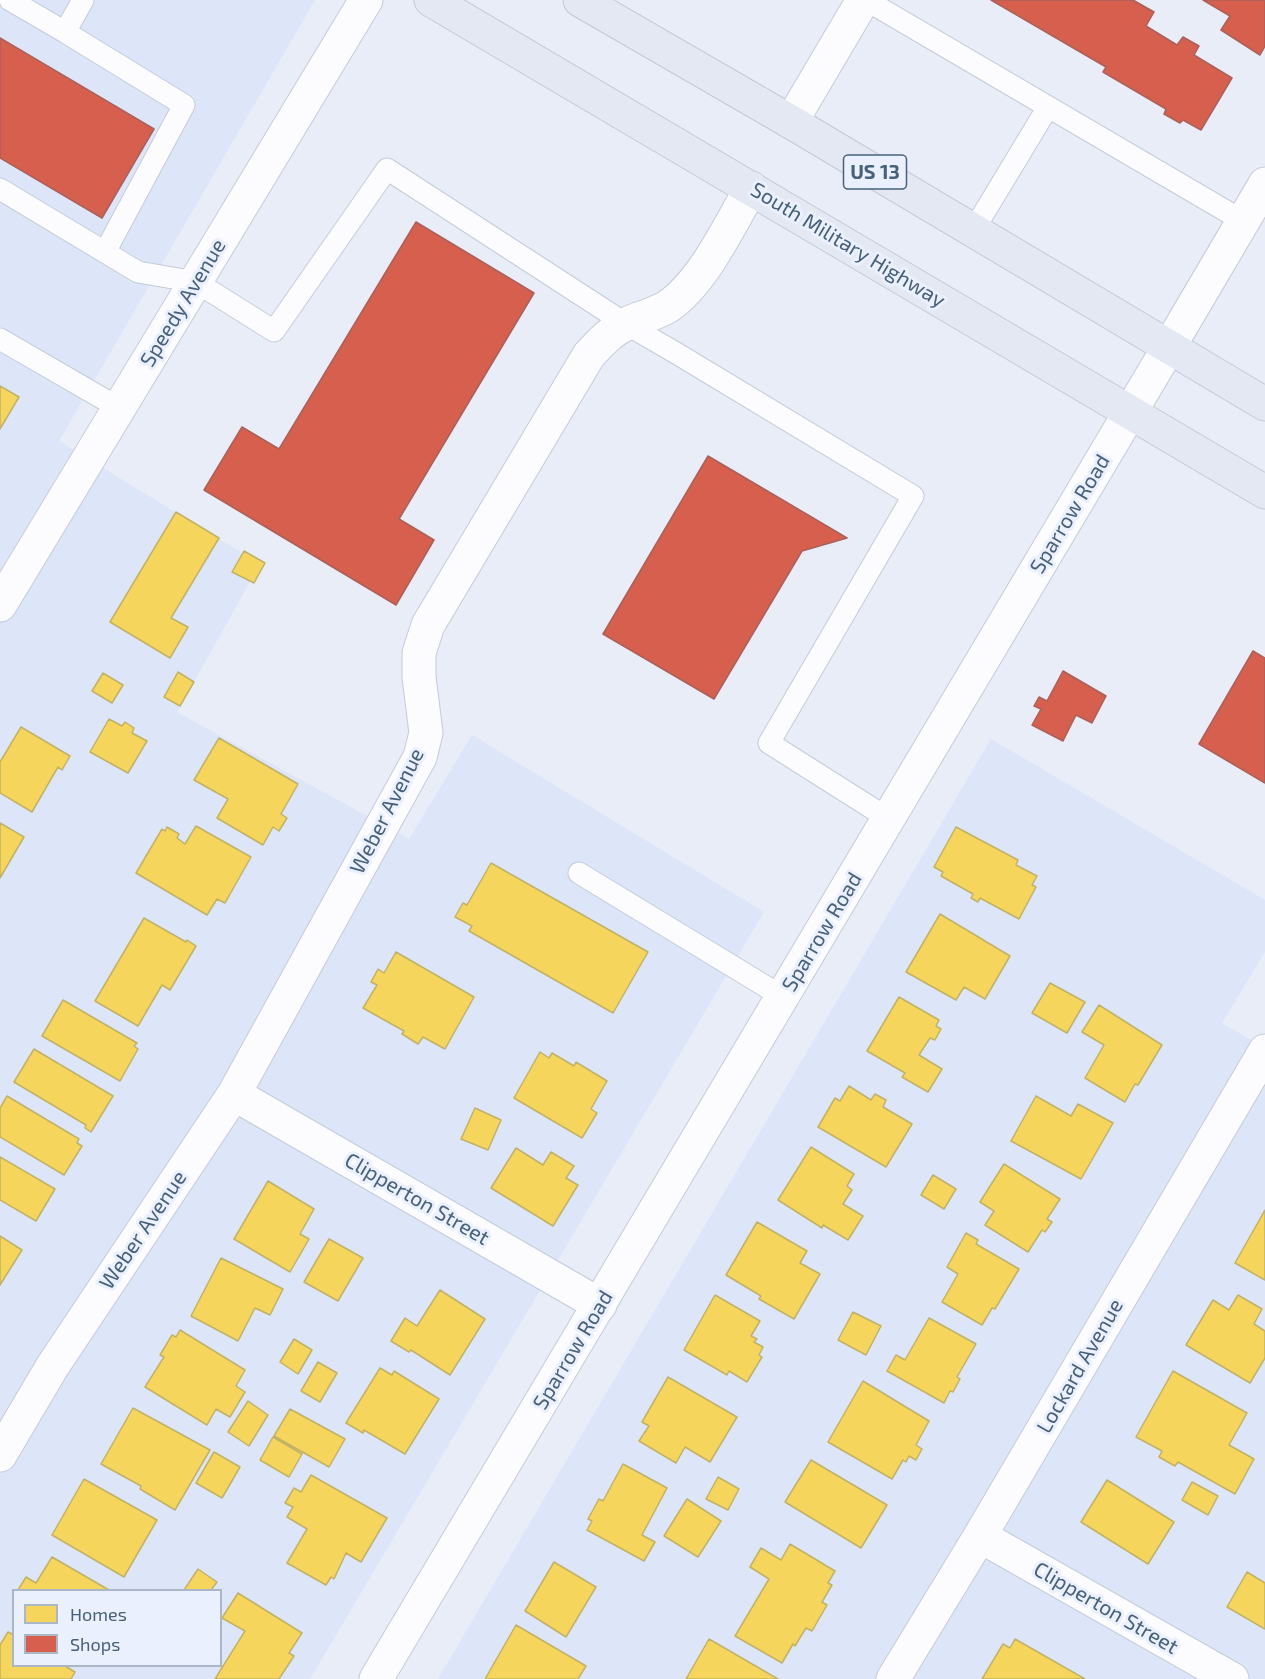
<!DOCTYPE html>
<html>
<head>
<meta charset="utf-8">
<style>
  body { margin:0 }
  #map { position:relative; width:1265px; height:1679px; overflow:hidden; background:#e9edf8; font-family:"Exo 2",sans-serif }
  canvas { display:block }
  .legend { position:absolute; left:12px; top:1589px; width:210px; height:78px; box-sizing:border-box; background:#ebf0ff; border:2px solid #a9b7c9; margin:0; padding:8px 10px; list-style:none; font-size:18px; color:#466179 }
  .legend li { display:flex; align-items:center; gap:12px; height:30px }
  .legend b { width:30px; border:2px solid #a9b7c9 }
</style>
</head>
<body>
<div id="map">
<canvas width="1265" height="1679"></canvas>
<ul class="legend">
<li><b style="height:16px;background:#f6d55c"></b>Homes</li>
<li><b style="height:16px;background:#d6604d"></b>Shops</li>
</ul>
</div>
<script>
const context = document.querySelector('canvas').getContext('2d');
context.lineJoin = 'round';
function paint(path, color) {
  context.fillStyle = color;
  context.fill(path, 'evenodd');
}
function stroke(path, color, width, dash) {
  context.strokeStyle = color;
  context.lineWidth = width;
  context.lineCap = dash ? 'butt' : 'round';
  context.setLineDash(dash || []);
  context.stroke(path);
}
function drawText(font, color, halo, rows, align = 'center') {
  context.font = font + ' "Exo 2",sans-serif';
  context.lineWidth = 6;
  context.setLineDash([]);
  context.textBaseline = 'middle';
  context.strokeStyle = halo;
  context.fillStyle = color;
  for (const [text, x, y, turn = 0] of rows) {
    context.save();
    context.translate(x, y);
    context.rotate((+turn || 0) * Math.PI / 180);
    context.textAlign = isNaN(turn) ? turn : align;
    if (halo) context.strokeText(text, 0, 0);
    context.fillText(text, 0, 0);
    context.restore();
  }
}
paint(new Path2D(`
  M 0,0 L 315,0 L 59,441 L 260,564 L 177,712 L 409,839 L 472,735 L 764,912 L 310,1679 L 0,1679 ZM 14,1590 L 220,1590 L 220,1666 L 14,1666 Z
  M 991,739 L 1265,900 L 1265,952 L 1222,1023 L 1265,1048 L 1265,1679 L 438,1679 Z`), '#dde5f9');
const homes = new Path2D(`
  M 0,386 L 19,397 L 0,429 Z
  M 176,512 L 219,538 L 171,618 L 188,627 L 170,658 L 110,622 Z
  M 244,551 L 265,563 L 254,583 L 232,572 Z
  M 178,672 L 194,682 L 180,706 L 164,697 Z
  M 103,673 L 123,685 L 112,703 L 92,691 Z
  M 109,719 L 122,726 L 125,722 L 134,728 L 132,733 L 147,741 L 128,773 L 90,752 Z
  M 21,727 L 70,756 L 62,770 L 58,767 L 32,812 L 0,793 L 0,762 Z
  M 219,738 L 298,784 L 281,814 L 287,818 L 279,831 L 273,827 L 263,845 L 217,818 L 228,799 L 194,780 Z
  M 0,823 L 24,837 L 0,878 Z
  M 196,826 L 251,857 L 225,903 L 217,899 L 207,915 L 136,873 L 162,829 L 165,831 L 167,827 L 179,834 L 177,838 L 185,844 Z
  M 956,827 L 1018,860 L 1016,865 L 1037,876 L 1032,885 L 1036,887 L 1019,919 L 980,898 L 978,902 L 971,898 L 973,894 L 941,876 L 943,872 L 934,867 Z
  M 491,863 L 648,952 L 613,1013 L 469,931 L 472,926 L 455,917 L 463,903 L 467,905 Z
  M 940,914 L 1010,956 L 985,999 L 964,987 L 956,1000 L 906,972 Z
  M 144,918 L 186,942 L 187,940 L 196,946 L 170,990 L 162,985 L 138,1026 L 95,1001 Z
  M 396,952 L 474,997 L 445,1049 L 423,1037 L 418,1044 L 402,1034 L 404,1031 L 363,1008 L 377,985 L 371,982 L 378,969 L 384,973 Z
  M 1050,983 L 1085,1002 L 1067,1033 L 1032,1013 Z
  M 899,997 L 939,1020 L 936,1026 L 941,1029 L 935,1040 L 930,1038 L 919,1055 L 942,1069 L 928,1092 L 902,1077 L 905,1073 L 867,1051 Z
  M 63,1000 L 137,1043 L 134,1046 L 138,1049 L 120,1081 L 42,1036 Z
  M 1099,1005 L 1162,1045 L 1138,1085 L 1135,1084 L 1125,1102 L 1085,1078 L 1104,1045 L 1082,1032 Z
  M 34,1049 L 113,1096 L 91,1132 L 85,1128 L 86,1125 L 14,1082 Z
  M 540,1052 L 549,1058 L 552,1053 L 574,1066 L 576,1062 L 607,1081 L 591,1109 L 597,1113 L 582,1138 L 514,1098 Z
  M 849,1086 L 871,1100 L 875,1094 L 886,1100 L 883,1107 L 912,1124 L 886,1167 L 818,1127 L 835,1098 L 840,1101 Z
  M 7,1096 L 79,1139 L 77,1143 L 82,1146 L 64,1175 L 0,1137 L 0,1108 Z
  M 1036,1096 L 1071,1116 L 1078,1104 L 1113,1123 L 1081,1179 L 1011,1141 Z
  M 475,1108 L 501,1120 L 488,1150 L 461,1139 Z
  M 811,1147 L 854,1174 L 847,1186 L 852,1190 L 843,1204 L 863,1216 L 848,1240 L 823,1225 L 822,1228 L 778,1200 Z
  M 516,1148 L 543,1165 L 551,1152 L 574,1166 L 566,1178 L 578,1185 L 553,1226 L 491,1188 Z
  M 0,1157 L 55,1189 L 36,1221 L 0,1200 Z
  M 1004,1164 L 1060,1199 L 1047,1219 L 1052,1222 L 1045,1232 L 1042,1230 L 1028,1252 L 985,1225 L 994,1211 L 980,1202 Z
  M 933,1175 L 956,1189 L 944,1209 L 921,1195 Z
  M 268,1181 L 314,1209 L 300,1234 L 309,1239 L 290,1272 L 234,1239 Z
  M 1265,1210 L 1265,1280 L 1235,1263 Z
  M 757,1222 L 807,1251 L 800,1263 L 820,1274 L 794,1319 L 759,1299 L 761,1296 L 726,1275 Z
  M 966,1233 L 978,1240 L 976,1244 L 1019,1269 L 995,1309 L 992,1308 L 982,1325 L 942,1302 L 958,1274 L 947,1267 Z
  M 0,1236 L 22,1250 L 0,1285 Z
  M 329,1239 L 363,1258 L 338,1301 L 304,1282 Z
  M 221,1258 L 283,1289 L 270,1315 L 255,1308 L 238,1341 L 191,1316 Z
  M 440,1290 L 485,1319 L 450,1375 L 411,1350 L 409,1352 L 391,1341 L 405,1318 L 417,1326 Z
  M 715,1295 L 760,1321 L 751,1336 L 757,1339 L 754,1342 L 763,1347 L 759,1355 L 762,1357 L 747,1382 L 729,1371 L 727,1375 L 684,1350 Z
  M 1238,1295 L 1262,1309 L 1254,1324 L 1265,1331 L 1265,1358 L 1250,1383 L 1186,1345 L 1213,1300 L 1229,1310 Z
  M 853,1312 L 881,1326 L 866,1355 L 838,1340 Z
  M 929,1318 L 976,1344 L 957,1377 L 960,1379 L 953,1392 L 950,1391 L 944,1403 L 887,1371 L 896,1355 L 905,1360 Z
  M 180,1330 L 245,1370 L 236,1386 L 245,1392 L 230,1417 L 216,1409 L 207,1425 L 145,1387 L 164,1357 L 160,1355 L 172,1335 L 176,1337 Z
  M 294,1339 L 312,1350 L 298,1374 L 280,1362 Z
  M 318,1362 L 337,1373 L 320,1402 L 301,1391 Z
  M 380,1368 L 392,1375 L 394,1371 L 439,1399 L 405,1454 L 364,1430 L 363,1433 L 346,1423 Z
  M 1173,1371 L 1247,1413 L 1229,1445 L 1254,1459 L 1235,1494 L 1178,1462 L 1175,1466 L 1159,1457 L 1162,1451 L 1136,1437 Z
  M 668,1377 L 737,1417 L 710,1462 L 685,1447 L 676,1463 L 639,1441 L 649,1426 L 642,1422 Z
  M 863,1381 L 929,1421 L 916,1445 L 922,1449 L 916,1460 L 909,1456 L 906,1462 L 903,1460 L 892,1479 L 828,1442 Z
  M 248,1401 L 268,1415 L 249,1446 L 228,1432 Z
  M 133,1408 L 210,1450 L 175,1510 L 140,1489 L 141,1486 L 101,1464 Z
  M 290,1409 L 345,1439 L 329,1467 L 274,1436 Z
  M 273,1437 L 302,1454 L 289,1477 L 260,1460 Z
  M 214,1452 L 240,1467 L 222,1498 L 196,1483 Z
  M 811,1460 L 887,1505 L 861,1548 L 785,1502 Z
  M 623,1464 L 667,1488 L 642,1535 L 655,1542 L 644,1561 L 587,1530 L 592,1521 L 588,1519 L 599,1499 L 603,1501 Z
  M 311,1475 L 387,1518 L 361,1562 L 346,1553 L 334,1579 L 331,1577 L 326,1585 L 287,1563 L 307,1529 L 287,1517 L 293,1507 L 285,1503 L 294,1488 L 301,1492 Z
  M 718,1477 L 739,1489 L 728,1510 L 706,1499 Z
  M 84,1479 L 157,1520 L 124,1577 L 52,1535 Z
  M 1107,1480 L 1174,1522 L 1148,1564 L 1081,1522 Z
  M 1192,1482 L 1218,1496 L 1208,1515 L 1182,1500 Z
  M 687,1499 L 721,1521 L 698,1557 L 664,1536 Z
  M 790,1544 L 835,1571 L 828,1583 L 832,1585 L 822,1602 L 827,1605 L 812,1631 L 806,1628 L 795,1646 L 793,1644 L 782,1663 L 735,1636 L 769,1579 L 750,1567 L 761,1548 L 781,1560 Z
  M 52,1557 L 109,1590 L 18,1590 L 26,1577 L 36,1583 Z
  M 554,1562 L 596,1587 L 566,1637 L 525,1611 Z
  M 198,1569 L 217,1582 L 211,1590 L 184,1590 Z
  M 1247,1572 L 1265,1583 L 1265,1629 L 1227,1607 Z
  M 238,1593 L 302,1633 L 289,1653 L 294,1656 L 279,1679 L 215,1679 L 245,1631 L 222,1618 Z
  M 516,1625 L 586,1666 L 578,1679 L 485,1679 Z
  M 8,1632 L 14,1635 L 14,1666 L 65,1666 L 75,1672 L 71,1679 L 0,1679 L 0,1645 Z
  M 709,1639 L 778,1679 L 686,1679 Z
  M 1015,1639 L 1085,1679 L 982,1679 L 1003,1644 L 1010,1648 Z`);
paint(homes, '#f6d55c');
stroke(homes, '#c1b265', 1.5);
const shops = new Path2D(`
  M 991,0 L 1133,0 L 1154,12 L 1146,26 L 1177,45 L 1183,37 L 1199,46 L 1194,55 L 1232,78 L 1201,130 L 1183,120 L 1180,123 L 1164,114 L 1166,109 L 1103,72 L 1106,67 Z
  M 1203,0 L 1265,0 L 1265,46 L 1260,55 L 1221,30 L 1230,16 Z
  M 0,38 L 154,129 L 102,218 L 0,158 Z
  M 416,222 L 534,293 L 399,519 L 434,540 L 396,605 L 204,490 L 242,427 L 279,449 Z
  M 708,456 L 847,538 L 802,551 L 714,699 L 603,634 Z
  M 1253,651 L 1265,658 L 1265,783 L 1199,744 Z
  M 1063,671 L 1106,696 L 1092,723 L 1076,715 L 1063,741 L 1032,725 L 1041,709 L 1034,706 L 1039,697 L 1047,701 Z`);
paint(shops, '#d6604d');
stroke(shops, '#ab605a', 1.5);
const service = new Path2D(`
  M 10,0 L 65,32 L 83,0
  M 866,0 L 1243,221
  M 65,32 L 184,105 L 105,252
  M 0,189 L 138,272 L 196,282 L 274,331 L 387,169 L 626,324 L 676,353 L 913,496 L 769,743 L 889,819
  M 973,231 L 1048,107
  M 0,339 L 119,408
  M 579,873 L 783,997`);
const minor = new Path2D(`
  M 791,122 L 863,0
  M 1169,347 L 1265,184
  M 0,605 L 366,0
  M 234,1094 L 600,1305
  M 0,1455 L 52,1367 L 234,1094 L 420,757 L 426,733 L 419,677 L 419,653 L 428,625 L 589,355 C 601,342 612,330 628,323 C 640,318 655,314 667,307 C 703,283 730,225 751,188
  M 980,1536 L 1232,1679
  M 893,1679 L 980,1536 L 1265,1051`);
const tertiary = new Path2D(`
  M 376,1679 L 1169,347`);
const primary = new Path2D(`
  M 431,0 L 1265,492
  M 580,0 L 791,122 L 1265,404`);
stroke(service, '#c3ccd8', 23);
stroke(minor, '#c3ccd8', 35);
stroke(tertiary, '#c3ccd8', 35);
stroke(primary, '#c0cad5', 35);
stroke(service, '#fcfcfe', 21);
stroke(minor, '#fcfcfe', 33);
stroke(tertiary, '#fcfcfe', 33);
stroke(primary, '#e4e8f3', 33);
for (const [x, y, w] of [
  [875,172,63]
]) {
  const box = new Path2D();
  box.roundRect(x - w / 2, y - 17, w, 34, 4.5);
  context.fillStyle = '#ebf0ff';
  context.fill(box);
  stroke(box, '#466179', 1.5);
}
drawText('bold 20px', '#466179', null, [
  ["US 13",875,172]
]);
drawText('21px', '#466179', '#ebf0ff', [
  ["South Military Highway",848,245,31],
  ["Speedy Avenue",183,303,-59],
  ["Sparrow Road",1070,514,-59],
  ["Weber Avenue",387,811,-63],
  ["Sparrow Road",822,932,-59],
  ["Clipperton Street",417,1199,30],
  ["Weber Avenue",143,1230,-56],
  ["Sparrow Road",573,1350,-59],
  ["Lockard Avenue",1080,1366,-60],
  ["Clipperton Street",1106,1608,30]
]);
</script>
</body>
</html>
